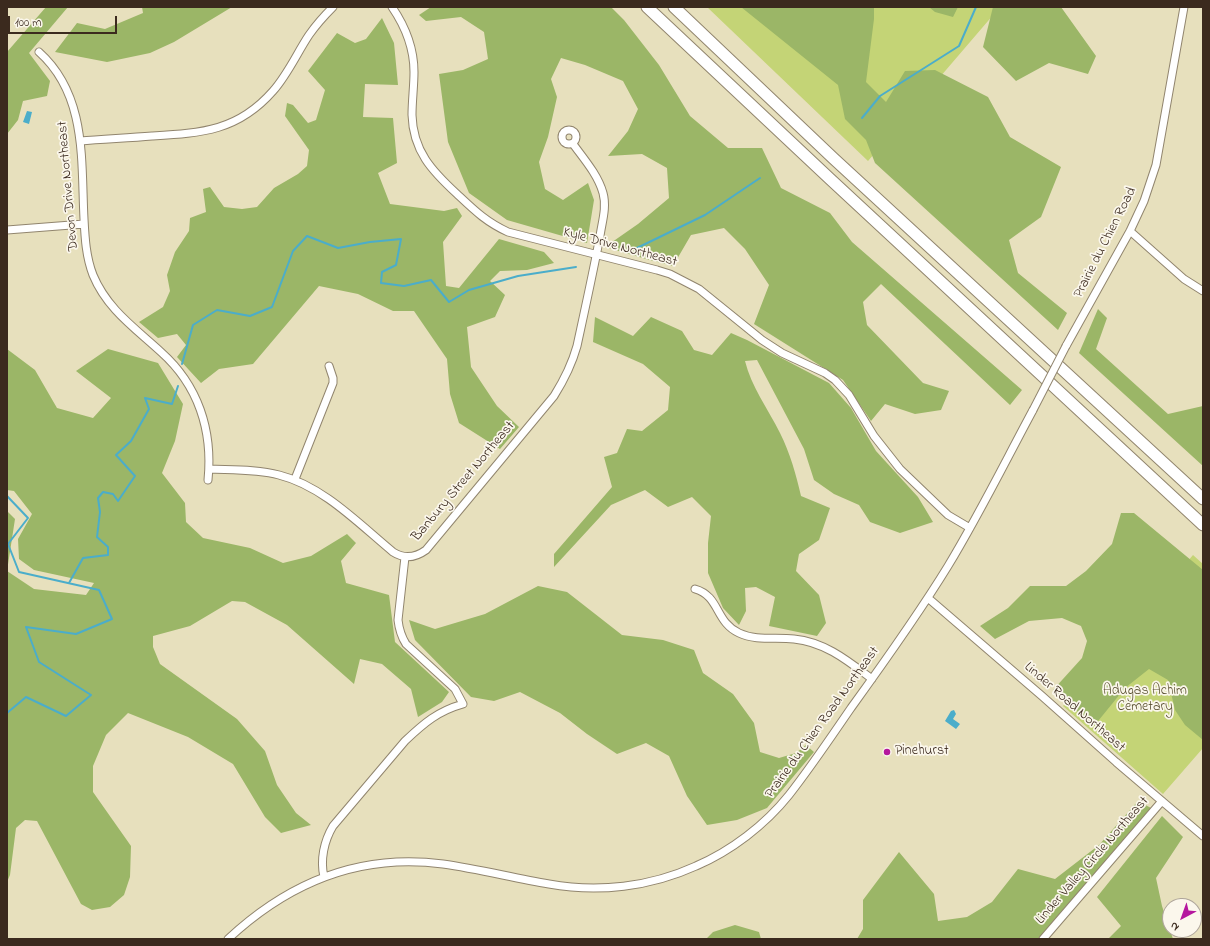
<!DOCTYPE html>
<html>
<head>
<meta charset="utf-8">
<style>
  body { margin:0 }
  #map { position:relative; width:1210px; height:946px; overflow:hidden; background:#e7e0bd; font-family:"Indie Flower",sans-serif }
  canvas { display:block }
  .frame { position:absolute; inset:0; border:8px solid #3b2a1e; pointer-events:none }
  .north { position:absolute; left:1162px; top:898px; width:40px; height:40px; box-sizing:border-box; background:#fbf7ec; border:1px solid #aea59a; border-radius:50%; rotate:221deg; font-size:11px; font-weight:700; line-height:16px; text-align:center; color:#3b2a1e }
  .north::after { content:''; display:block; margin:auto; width:14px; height:18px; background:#b5179e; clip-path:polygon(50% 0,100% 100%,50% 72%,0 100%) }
  .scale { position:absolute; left:8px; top:16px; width:109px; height:18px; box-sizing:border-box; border:2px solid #3b2a1e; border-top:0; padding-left:5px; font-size:12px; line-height:14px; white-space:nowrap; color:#3b2a1e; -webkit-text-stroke:3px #fbf7ec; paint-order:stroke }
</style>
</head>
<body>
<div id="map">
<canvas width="1210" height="946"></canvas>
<div class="frame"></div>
<div class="north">N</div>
<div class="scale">100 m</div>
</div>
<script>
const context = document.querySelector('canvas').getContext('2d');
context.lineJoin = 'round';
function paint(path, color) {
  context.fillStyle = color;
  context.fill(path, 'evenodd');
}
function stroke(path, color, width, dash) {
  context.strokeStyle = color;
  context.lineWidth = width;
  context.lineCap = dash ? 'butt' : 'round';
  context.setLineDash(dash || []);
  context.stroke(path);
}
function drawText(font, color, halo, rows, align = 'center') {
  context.font = font + ' "Indie Flower",sans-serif';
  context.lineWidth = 3.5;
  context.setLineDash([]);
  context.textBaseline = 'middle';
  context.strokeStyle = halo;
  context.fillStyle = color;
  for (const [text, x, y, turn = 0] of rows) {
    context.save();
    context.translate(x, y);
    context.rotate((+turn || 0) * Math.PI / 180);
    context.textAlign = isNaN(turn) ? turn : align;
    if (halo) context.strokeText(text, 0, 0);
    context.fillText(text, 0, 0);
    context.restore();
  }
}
paint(new Path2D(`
  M 707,7 L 1000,7 L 868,161 Z
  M 1193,555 L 1203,564 L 1203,748 L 1163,794 L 1063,706 Z`), '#c4d476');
paint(new Path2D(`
  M 46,7 L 68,7 L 29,53 L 50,81 L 47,96 L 23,101 L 18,120 L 7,134 L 7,52 Z
  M 142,7 L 232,7 L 174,42 L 150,53 L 107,62 L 55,52 L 77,23 L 105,29 L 143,13 Z
  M 431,7 L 611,7 L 624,20 L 659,65 L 690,116 L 728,148 L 762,148 L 781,188 L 830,213 L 852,242 L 1022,390 L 1010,405 L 881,284 L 863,302 L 867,325 L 923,383 L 949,391 L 941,410 L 915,414 L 885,404 L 871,421 L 843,380 L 754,324 L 769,285 L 745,249 L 724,228 L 691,235 L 673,266 L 646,259 L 605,247 L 638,224 L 669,198 L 667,168 L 642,154 L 608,156 L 628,131 L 638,109 L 623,81 L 585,65 L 561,58 L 551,79 L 557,97 L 548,137 L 539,162 L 545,189 L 563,200 L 588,183 L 594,200 L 587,243 L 507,220 L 469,193 L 448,142 L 439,74 L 463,70 L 488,59 L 484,32 L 461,17 L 426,21 L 419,15 Z
  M 741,7 L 874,7 L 874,19 L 866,82 L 886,102 L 905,71 L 935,70 L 988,97 L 1010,137 L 1061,167 L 1041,217 L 1009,240 L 1018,273 L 1067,313 L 1058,330 L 875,163 L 866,140 L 845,119 L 838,85 Z
  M 929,7 L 958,7 L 953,17 L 935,12 Z
  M 993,7 L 1061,7 L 1096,56 L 1088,74 L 1049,63 L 1016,81 L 983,47 Z
  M 382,18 L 394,43 L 398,85 L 365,84 L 363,117 L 393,118 L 397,163 L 378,173 L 390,204 L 444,211 L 457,208 L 462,216 L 443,242 L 446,286 L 459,288 L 499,239 L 544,252 L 554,263 L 527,270 L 500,271 L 490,281 L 505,295 L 495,317 L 467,327 L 471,367 L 497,406 L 519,427 L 500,449 L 459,423 L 450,394 L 447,359 L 414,311 L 393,311 L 358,294 L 319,286 L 253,364 L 219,369 L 201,383 L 177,357 L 186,345 L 177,334 L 158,338 L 139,322 L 163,307 L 170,291 L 167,275 L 175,252 L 189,231 L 190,218 L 206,212 L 203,189 L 210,187 L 224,207 L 242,209 L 257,207 L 274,188 L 298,174 L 307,166 L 309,150 L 285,116 L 287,103 L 293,105 L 308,123 L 316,120 L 325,90 L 308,71 L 337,33 L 355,43 L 366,39 Z
  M 1098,309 L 1107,318 L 1096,349 L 1168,414 L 1203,406 L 1203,466 L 1079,353 Z
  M 595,317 L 633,336 L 651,317 L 682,331 L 694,350 L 712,355 L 731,333 L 747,340 L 829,383 L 851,408 L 876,451 L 918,497 L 933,522 L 900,533 L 870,522 L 859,505 L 834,494 L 814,480 L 804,449 L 757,360 L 745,361 C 751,386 768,409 780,433 C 790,453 796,474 801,496 L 830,508 L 819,540 L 799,554 L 796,571 L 819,595 L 826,623 L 817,636 L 769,626 L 775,597 L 756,587 L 745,588 L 746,611 L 739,625 L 723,608 L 708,573 L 708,543 L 711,516 L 692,497 L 668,507 L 645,490 L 611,505 L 554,567 L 554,554 L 612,487 L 604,457 L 617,453 L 627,429 L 642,431 L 668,410 L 670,387 L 643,364 L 593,342 Z
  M 7,349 L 35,370 L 57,408 L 93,418 L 111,398 L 76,371 L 108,349 L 158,363 L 183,404 L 175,441 L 162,473 L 185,503 L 186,522 L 203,538 L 250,548 L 283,563 L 311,556 L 347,534 L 356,543 L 341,561 L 346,583 L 389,595 L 395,642 L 449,692 L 442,702 L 418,717 L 411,689 L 382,664 L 360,659 L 354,684 L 287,625 L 245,602 L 232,601 L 190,626 L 153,636 L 153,647 L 160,664 L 237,719 L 265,751 L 277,785 L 296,813 L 311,825 L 281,833 L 265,817 L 233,764 L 188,737 L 128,713 L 106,735 L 93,766 L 93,792 L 131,846 L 130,877 L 124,895 L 110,907 L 92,910 L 81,904 L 37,821 L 25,820 L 16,828 L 10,875 L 7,882 L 7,511 L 15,519 L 7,571 L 34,589 L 86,595 L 94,583 L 34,570 L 19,559 L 18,539 L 32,514 L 14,491 L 7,490 Z
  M 1121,513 L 1134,513 L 1203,570 L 1203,740 L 1185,725 L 1175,710 L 1168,680 L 1149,669 L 1125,688 L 1094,726 L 1053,690 L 1082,658 L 1087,641 L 1081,626 L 1062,618 L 1029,621 L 995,639 L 980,626 L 1008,608 L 1030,586 L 1066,586 L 1086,571 L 1112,544 Z
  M 538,586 L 567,592 L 622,635 L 663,640 L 694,650 L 703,673 L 733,694 L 754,723 L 760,752 L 779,758 L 796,753 L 806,745 L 814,752 L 767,808 L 737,820 L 707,825 L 687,796 L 669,756 L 646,743 L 617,754 L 587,734 L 560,713 L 520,692 L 494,701 L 471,697 L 415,640 L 409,620 L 435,629 L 485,614 Z
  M 1138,801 L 1151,808 L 1038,939 L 857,939 L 863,929 L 863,900 L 899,852 L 934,894 L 938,921 L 967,917 L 992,902 L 1018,869 L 1055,879 L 1099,845 Z
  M 1162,816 L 1183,837 L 1156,878 L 1162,906 L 1173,939 L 1108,939 L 1121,926 L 1097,897 Z
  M 735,925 L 759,932 L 761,939 L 706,939 L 713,932 Z`), '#9bb667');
paint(new Path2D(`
  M 27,111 L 32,112 L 29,124 L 23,122 Z
  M 954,710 L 956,714 L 953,719 L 960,724 L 956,729 L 945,721 L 951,711 Z`), '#4badca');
stroke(new Path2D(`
  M 862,118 L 880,96 L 959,46 L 976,7
  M 637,248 L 705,215 L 760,178
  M 182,364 L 193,325 L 217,310 L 250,316 L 272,307 L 293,251 L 307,236 L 338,248 L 370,242 L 401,239 L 396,265 L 382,272 L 381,283 L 404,286 L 431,280 L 449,302 L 469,290 L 518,276 L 576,267
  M 7,496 L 28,518 L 8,544 L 19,572 L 99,590 L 112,619 L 76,634 L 26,627 L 39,662 L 91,695 L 66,716 L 26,697 L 7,713
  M 69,583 L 83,558 L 108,555 L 108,547 L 97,537 L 100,512 L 98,498 L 103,492 L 113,494 L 118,501 L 135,476 L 116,455 L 131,441 L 149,409 L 145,398 L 172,404 L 178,386`), '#4badca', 2);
const minor = new Path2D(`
  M 392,7 C 405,26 414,48 414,72 C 414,86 412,101 412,115 C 413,151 432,171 457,194 C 474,210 486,222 508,232 L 657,270 L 670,274 L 699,289 L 762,340 L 782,353 L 825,373 L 835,380 L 849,395 L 874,436 L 900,469 L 948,515 L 970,528
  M 39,52 C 87,95 81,160 84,219 C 85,238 86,257 93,275 C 107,309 135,328 161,352 C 198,385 213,430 208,480
  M562 137a7 7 0 1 1 14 0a7 7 0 1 1-14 0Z
  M 80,141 C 104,139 128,138 152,136 C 202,133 238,131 273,91 C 288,74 297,53 309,35 C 316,25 324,16 333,7
  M 7,230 L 84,224
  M 1130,231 L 1184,279 L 1203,291
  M 1066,346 L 1130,231 L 1144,201 L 1156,165 L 1184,7
  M 209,469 C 232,470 257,469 279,475 C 323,486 359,524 393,552 C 404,559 415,558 426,550 L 554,396 C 564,380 572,364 577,346 C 585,309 593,273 600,236 C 602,222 607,207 603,193 C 598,175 584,159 573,144
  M 295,479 L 333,383 L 333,378 L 329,366
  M 695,589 C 720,596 715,622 739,633 C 756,641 776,637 794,639 C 825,642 848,661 872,679
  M 928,598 L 1042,696 L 1116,762 L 1203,836
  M 324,877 C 320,860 324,841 333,826 L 405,741 C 424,723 438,711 463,704 L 455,689 L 406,644 C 401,636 399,629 398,620 L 405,557
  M 228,939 C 288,883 360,853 443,864 C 479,869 513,878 549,884 C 598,893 650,887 696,866 C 731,851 765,825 789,795 C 811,767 831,737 851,708 C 885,661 918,615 948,566 C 979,515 1005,462 1033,410
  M 1043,939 L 1162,801`);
const highway = new Path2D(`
  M 647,7 L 829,178 L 1203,525
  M 674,7 L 833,158 L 1203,499`);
stroke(minor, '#91856e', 9);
stroke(highway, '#91856e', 13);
stroke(minor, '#fff', 7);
stroke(highway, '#fff', 11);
const minorBridge = new Path2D(`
  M 1033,410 L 1066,346`);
stroke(minorBridge, '#91856e', 9, []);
stroke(minorBridge, '#fff', 7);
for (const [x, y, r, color] of [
  [887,752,4,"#b5179e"]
]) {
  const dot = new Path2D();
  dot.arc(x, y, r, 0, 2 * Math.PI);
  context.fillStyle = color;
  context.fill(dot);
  stroke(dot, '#fbf7ec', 1.5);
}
drawText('14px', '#3b2a1e', '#fbf7ec', [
  ["Devon Drive Northeast",69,186,-95],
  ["Prairie du Chien Road",1106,243,-63],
  ["Kyle Drive Northeast",620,248,15],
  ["Banbury Street Northeast",464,482,-50],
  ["Linder Road Northeast",1074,708,41],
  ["Prairie du Chien Road Northeast",823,723,-54],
  ["Linder Valley Circle Northeast",1093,861,-49]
]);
drawText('14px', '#5d5434', '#fbf7ec', [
  ["Adugas Achim",1145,692],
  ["Cemetary",1145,708]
]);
drawText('14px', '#3b2a1e', '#fbf7ec', [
  ["Pinehurst",895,752]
], 'left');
</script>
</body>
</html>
